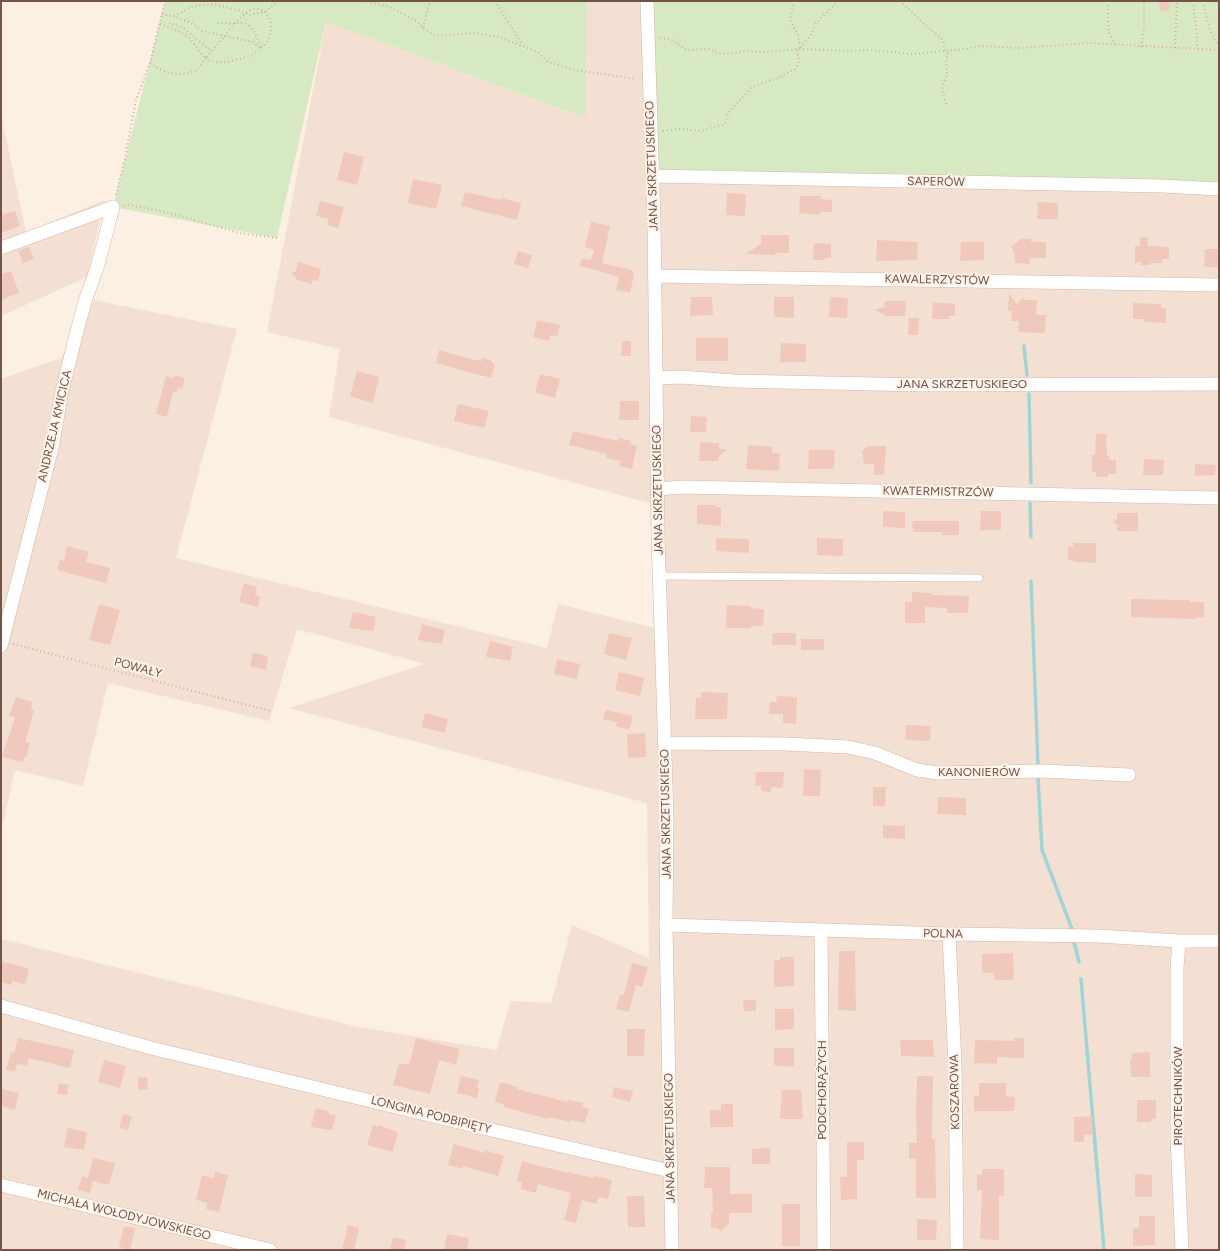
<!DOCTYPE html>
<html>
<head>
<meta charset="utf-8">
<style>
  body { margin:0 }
  #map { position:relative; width:1220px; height:1251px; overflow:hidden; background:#fcefe3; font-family:Figtree,sans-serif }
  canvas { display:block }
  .frame { position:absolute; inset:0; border:2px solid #73534a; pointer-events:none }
</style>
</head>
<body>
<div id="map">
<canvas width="1220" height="1251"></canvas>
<div class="frame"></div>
</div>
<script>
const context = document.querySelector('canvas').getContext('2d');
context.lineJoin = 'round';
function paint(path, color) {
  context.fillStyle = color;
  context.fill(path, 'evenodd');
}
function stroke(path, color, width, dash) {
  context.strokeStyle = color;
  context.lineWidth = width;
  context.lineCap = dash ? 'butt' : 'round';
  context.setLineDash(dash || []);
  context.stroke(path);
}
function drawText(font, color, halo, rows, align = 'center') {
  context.font = font + ' Figtree,sans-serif';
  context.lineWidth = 4;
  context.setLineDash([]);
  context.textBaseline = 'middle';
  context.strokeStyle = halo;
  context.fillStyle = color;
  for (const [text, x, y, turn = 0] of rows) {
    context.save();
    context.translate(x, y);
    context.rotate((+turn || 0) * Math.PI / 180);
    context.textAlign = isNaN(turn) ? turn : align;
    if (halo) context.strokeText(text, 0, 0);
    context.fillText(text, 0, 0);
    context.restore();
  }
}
paint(new Path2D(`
  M 587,1 L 1219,1 L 1219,1250 L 1,1250 L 1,939 L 359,1027 L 497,1050 L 510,1001 L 551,1003 L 572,925 L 649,958 L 647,803 L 289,708 L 425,664 L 297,629 L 269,721 L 108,683 L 83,786 L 15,770 L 1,832 L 1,379 L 61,358 L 94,300 L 237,329 L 176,558 L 547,648 L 558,604 L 654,628 L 650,503 L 329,417 L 340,349 L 267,332 L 326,22 L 584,118 Z
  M 1,115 L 26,232 L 105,200 L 87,277 L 1,316 Z`), '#f3e0d2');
paint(new Path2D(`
  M 165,1 L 587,1 L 585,118 L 326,22 L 277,238 L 113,207 Z
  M 647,1 L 1219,1 L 1219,189 L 653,176 Z`), '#d7e9c2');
stroke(new Path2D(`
  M 1024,346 L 1027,375
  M 1029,394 L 1031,483
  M 1030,503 L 1031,537
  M 1031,581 L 1038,765
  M 1038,779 L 1042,850 L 1072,929
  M 1074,942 L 1079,962
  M 1081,979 L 1104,1250`), '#9fd5d6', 3.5);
paint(new Path2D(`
  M 1159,1 L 1169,1 L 1170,10 L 1160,11 Z
  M 344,152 L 364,157 L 357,185 L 337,180 Z
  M 413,179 L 442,185 L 436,209 L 408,203 Z
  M 465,192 L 501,200 L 501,198 L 521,203 L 517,220 L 461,206 Z
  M 727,193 L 746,194 L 745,216 L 726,215 Z
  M 800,196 L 821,196 L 821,199 L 832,200 L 832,212 L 820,212 L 820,215 L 799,213 Z
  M 320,201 L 344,207 L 338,228 L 327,225 L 329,219 L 316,216 Z
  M 1038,202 L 1058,203 L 1058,219 L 1037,219 Z
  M 15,211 L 20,226 L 1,233 L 1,215 Z
  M 591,222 L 610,226 L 602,263 L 632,270 L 634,275 L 630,293 L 616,290 L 619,277 L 580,266 L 582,258 L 591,260 L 594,250 L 585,247 Z
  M 761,235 L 789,235 L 789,253 L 775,253 L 775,255 L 746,254 L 761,244 Z
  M 1147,237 L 1148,246 L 1169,247 L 1169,259 L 1162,259 L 1162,263 L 1150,263 L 1150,265 L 1141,265 L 1141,262 L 1135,263 L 1135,246 L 1140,246 L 1140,238 Z
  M 1021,239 L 1031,239 L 1031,242 L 1046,242 L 1046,258 L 1030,258 L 1029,264 L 1015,263 L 1014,251 L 1011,247 Z
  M 877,240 L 918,242 L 917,260 L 876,261 Z
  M 961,242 L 984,242 L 984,260 L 960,261 Z
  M 814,243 L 831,244 L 831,258 L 825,258 L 824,260 L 813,260 Z
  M 29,247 L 34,259 L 23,263 L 18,251 Z
  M 1205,249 L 1219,249 L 1219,267 L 1204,267 Z
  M 518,251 L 532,255 L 528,268 L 514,264 Z
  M 298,262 L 321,269 L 318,281 L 312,280 L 312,284 L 297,280 L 292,273 L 296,271 Z
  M 11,271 L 19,293 L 1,300 L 1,274 Z
  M 1009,294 L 1017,304 L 1023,297 L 1025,300 L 1037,300 L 1036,315 L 1046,315 L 1045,333 L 1018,332 L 1019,321 L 1011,321 L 1012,311 L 1008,311 Z
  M 691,297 L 712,297 L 713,315 L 690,316 Z
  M 774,297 L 794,297 L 794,318 L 774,317 Z
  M 830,297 L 848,298 L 847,318 L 829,317 Z
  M 885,301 L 906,301 L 905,316 L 884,316 L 884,314 L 875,310 L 884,307 Z
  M 933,302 L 955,304 L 955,316 L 949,316 L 949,319 L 932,319 Z
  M 1133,303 L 1161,304 L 1161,308 L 1166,308 L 1166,323 L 1144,322 L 1144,319 L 1133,319 Z
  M 909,318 L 919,318 L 918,335 L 908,335 Z
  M 537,320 L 560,325 L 557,336 L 550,335 L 549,341 L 533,337 Z
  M 696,338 L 728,338 L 728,361 L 696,361 Z
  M 622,341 L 631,341 L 631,356 L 621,356 Z
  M 781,343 L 806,344 L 806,362 L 780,362 Z
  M 439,350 L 475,360 L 481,361 L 482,358 L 491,360 L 491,362 L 495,364 L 491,378 L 436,363 Z
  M 357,371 L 379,377 L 373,403 L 350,396 Z
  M 540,374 L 560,379 L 555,398 L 535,392 Z
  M 174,375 L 185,378 L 182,388 L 178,387 L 177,392 L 173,391 L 167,417 L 156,414 L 166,376 L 173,378 Z
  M 620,401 L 639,401 L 639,420 L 619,420 Z
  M 458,404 L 489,411 L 484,428 L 454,421 Z
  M 691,416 L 707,417 L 706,432 L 690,432 Z
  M 573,431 L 618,441 L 619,438 L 631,441 L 630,444 L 637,446 L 632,469 L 619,466 L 620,461 L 606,458 L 607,454 L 569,445 Z
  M 1096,434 L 1106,434 L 1107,456 L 1109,456 L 1109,460 L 1116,460 L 1116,474 L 1108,474 L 1108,477 L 1096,477 L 1096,472 L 1092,472 L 1092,455 L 1095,455 Z
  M 700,442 L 719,443 L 719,448 L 727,450 L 719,456 L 718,461 L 699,461 Z
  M 748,445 L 773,447 L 772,453 L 780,453 L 779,471 L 746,469 Z
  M 868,446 L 886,446 L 884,475 L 874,475 L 874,464 L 864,464 L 862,451 Z
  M 809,450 L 835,450 L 834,469 L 808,469 Z
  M 1144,459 L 1164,460 L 1163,475 L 1143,475 Z
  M 1195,464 L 1216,465 L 1215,475 L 1195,476 Z
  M 697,505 L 715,505 L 715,507 L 721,507 L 721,526 L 697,524 Z
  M 883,511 L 905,512 L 905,528 L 883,527 Z
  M 981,511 L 1001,511 L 1001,530 L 980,530 Z
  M 1117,513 L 1138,513 L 1138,531 L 1117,531 L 1117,525 L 1113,522 L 1117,519 Z
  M 912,521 L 959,521 L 959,535 L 942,535 L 942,532 L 913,532 Z
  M 716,538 L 749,539 L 749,553 L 716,551 Z
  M 817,538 L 843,539 L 843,556 L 817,555 Z
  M 1073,543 L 1096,543 L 1096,563 L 1079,562 L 1068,560 L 1068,547 L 1073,547 Z
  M 67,546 L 89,552 L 86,562 L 110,568 L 106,583 L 57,570 L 60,560 L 64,561 Z
  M 244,583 L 257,587 L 255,595 L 260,596 L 258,607 L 239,602 Z
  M 912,592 L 932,593 L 932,595 L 969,596 L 968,613 L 947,613 L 947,608 L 925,607 L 925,623 L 905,623 L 905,602 L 912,602 Z
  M 1131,599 L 1190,600 L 1190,602 L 1204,602 L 1204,618 L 1196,617 L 1196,619 L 1131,617 Z
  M 99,604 L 120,610 L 110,645 L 89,640 Z
  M 727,605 L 751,606 L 751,608 L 764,609 L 763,626 L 751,626 L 751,628 L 726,628 Z
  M 353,612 L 376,617 L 373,631 L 349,628 Z
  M 422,624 L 445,630 L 442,644 L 418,640 Z
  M 609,633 L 632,638 L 626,660 L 604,654 Z
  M 773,633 L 796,633 L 796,645 L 772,645 Z
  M 801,639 L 824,639 L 824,650 L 801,650 Z
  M 490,641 L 513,647 L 510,661 L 486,657 Z
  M 253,653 L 268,656 L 266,670 L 250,666 Z
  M 557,659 L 580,664 L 577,679 L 554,674 Z
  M 619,672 L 644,678 L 640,696 L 615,690 Z
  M 701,692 L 728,693 L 727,719 L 695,719 L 696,698 L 701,698 Z
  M 777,696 L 797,697 L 796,724 L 783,723 L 783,714 L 769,714 L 770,702 L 776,702 Z
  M 16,697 L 33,702 L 31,709 L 34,710 L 25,742 L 30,743 L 26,758 L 24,757 L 23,762 L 2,757 L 15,717 L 9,716 Z
  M 606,710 L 633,716 L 629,730 L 616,726 L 617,722 L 603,719 Z
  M 425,713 L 448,719 L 445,733 L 421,727 Z
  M 906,725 L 931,726 L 930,741 L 905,740 Z
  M 645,733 L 646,757 L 628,758 L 627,734 Z
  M 804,769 L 821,770 L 820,796 L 803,796 Z
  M 756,772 L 784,772 L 783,788 L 771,787 L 771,792 L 761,791 L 761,786 L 755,786 Z
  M 873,787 L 886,787 L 885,806 L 873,806 Z
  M 938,797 L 966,798 L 966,815 L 937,814 Z
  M 883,825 L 905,826 L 905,839 L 883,838 Z
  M 839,951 L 855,951 L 856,1011 L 838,1010 Z
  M 1013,953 L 1014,980 L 994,980 L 994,973 L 982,973 L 982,954 Z
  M 780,957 L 794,957 L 794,986 L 774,987 L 774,961 L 780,960 Z
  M 1,961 L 29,969 L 25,984 L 12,981 L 11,985 L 1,982 Z
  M 632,963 L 648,967 L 642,987 L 636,985 L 629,1012 L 616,1009 L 620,994 L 624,995 Z
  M 743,1000 L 756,1000 L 756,1011 L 744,1011 Z
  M 775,1009 L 794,1009 L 794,1029 L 775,1030 Z
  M 627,1029 L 645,1029 L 644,1056 L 627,1056 Z
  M 18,1038 L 74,1050 L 70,1068 L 29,1058 L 27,1066 L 17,1064 L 15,1072 L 6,1070 L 11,1052 L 14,1053 Z
  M 416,1038 L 460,1049 L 456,1065 L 439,1060 L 430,1094 L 393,1085 L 399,1063 L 409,1065 Z
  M 1014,1038 L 1024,1038 L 1024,1058 L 997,1057 L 997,1064 L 974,1063 L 975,1040 L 1014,1041 Z
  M 900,1040 L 933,1040 L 934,1057 L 901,1056 Z
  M 774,1048 L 794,1048 L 794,1067 L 774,1065 Z
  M 1150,1052 L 1150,1077 L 1131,1077 L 1130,1059 L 1132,1059 L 1132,1053 Z
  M 104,1060 L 126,1066 L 120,1088 L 98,1082 Z
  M 461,1076 L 479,1080 L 477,1088 L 479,1088 L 477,1098 L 457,1093 Z
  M 917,1076 L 933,1076 L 932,1139 L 935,1139 L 936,1198 L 916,1198 L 916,1159 L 909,1159 L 909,1143 L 917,1143 L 916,1116 Z
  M 147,1077 L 148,1089 L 138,1090 L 138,1078 Z
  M 500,1082 L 518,1087 L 517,1089 L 567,1102 L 568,1100 L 583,1103 L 582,1107 L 589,1108 L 585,1123 L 571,1120 L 571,1122 L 548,1117 L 548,1119 L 503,1107 L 504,1104 L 495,1102 Z
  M 59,1083 L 69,1085 L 67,1095 L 57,1094 Z
  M 979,1083 L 1006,1083 L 1006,1096 L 1015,1097 L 1014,1111 L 974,1111 L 974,1096 L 979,1096 Z
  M 614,1087 L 633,1091 L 630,1102 L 612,1097 Z
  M 1,1089 L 19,1093 L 15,1110 L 1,1106 Z
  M 782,1090 L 801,1090 L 803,1119 L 780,1119 Z
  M 1137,1100 L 1156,1100 L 1156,1119 L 1151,1119 L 1151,1122 L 1137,1122 Z
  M 721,1104 L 733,1104 L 733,1127 L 710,1127 L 710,1110 L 721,1110 Z
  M 316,1108 L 329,1111 L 329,1114 L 336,1115 L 332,1130 L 311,1127 Z
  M 123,1114 L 132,1116 L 128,1130 L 119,1128 Z
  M 1092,1116 L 1093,1135 L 1084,1135 L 1084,1142 L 1074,1142 L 1074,1117 Z
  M 373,1125 L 378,1127 L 379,1125 L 398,1132 L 393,1152 L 367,1145 Z
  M 68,1128 L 87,1132 L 84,1150 L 64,1147 Z
  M 847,1142 L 864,1142 L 864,1160 L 857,1160 L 857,1199 L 841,1200 L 840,1177 L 847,1177 Z
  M 454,1144 L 485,1153 L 485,1150 L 504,1156 L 498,1176 L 463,1166 L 462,1169 L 448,1165 Z
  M 770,1148 L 770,1164 L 752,1164 L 752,1149 Z
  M 93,1158 L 115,1163 L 109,1185 L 93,1181 L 90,1193 L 78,1190 L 82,1176 L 88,1178 Z
  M 522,1161 L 567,1173 L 567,1172 L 593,1178 L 594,1176 L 612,1180 L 608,1199 L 598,1197 L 597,1204 L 582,1200 L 576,1223 L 564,1220 L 571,1193 L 538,1184 L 536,1193 L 521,1189 L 522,1183 L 517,1181 Z
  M 705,1167 L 730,1167 L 730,1194 L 752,1194 L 752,1213 L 729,1213 L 729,1223 L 721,1231 L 717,1228 L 711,1228 L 711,1213 L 713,1213 L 712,1188 L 704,1188 Z
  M 982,1169 L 1004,1169 L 1004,1196 L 999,1196 L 999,1240 L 980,1239 L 982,1190 L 977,1190 L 977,1175 L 982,1175 Z
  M 215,1172 L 228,1175 L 219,1212 L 206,1209 L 207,1203 L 196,1200 L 202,1175 L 213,1178 Z
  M 1135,1174 L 1152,1175 L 1152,1197 L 1135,1197 Z
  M 627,1196 L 644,1196 L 645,1227 L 628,1227 Z
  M 782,1204 L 800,1204 L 800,1246 L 782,1246 Z
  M 1139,1216 L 1155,1216 L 1155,1245 L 1133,1246 L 1133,1229 L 1139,1228 Z
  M 917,1219 L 937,1220 L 936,1240 L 917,1240 Z
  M 348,1225 L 359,1228 L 354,1250 L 342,1250 Z
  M 124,1226 L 135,1228 L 130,1250 L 119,1247 Z
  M 447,1234 L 469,1238 L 467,1250 L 444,1250 Z
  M 393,1237 L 406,1240 L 404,1250 L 390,1250 Z`), '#f0c9bc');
const lane = new Path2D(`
  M 660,576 L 979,578`);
const street = new Path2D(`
  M 647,1 L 654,221 L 658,537 L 667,817 L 666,925 L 672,1250
  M 653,176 L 1162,186 L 1219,189
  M 1,248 L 113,207
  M 654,276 L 1219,285
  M 656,378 L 681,377 L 734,381 L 921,385 L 1219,384
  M 658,489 L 681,487 L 1219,498
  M 1,646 L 52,448 L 62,391 L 78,327 L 86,298 L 97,268 L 113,207
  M 665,743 L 785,744 L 848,747 L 875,753 L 917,770 L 938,773 L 1042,771 L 1129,775
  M 666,925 L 949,934 L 1098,936 L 1179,941 L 1219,941
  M 821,930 L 824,1250
  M 949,934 L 955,1065 L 957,1250
  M 1179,941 L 1177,968 L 1177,1137 L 1182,1250
  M 1,1006 L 151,1048 L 483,1128 L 670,1171
  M 1,1185 L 270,1250`);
stroke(lane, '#cfb7ad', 8);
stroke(street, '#cfb7ad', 14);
stroke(new Path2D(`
  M 363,1 L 387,6 L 417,21 L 423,28 L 437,36 L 475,33 L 499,37 L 538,52 L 548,62 L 575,70 L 636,79
  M 495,1 L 522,44
  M 794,1 L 790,20 L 798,35 L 800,49 L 811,35 L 816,23 L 838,1
  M 900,1 L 923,23 L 943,40 L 945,51
  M 1107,1 L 1109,33 L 1116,46
  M 1193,1 L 1197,34 L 1197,49
  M 1203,1 C 1205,13 1208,24 1212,35 C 1213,39 1217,42 1219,46
  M 162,14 L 174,16 L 193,6 L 213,4 L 238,10 L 250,15 L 266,11 L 278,1
  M 169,23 L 182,27 L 205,46 L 212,50
  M 217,23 C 246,25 249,15 261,48
  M 160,24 C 171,29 180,30 189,38 C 195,44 199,53 206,58 L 225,36 L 253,42 L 261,49
  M 423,28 L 430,1
  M 660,38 L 670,39 L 687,50 L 710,49 L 718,53 L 727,54 L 744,51 L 765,52 L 797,49 L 851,51 L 871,50 L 913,54 L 965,49 L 980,46 L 1020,48 L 1090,43 L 1219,50
  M 1141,47 L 1144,28 L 1144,1
  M 1175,48 L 1177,1
  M 150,63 C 165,74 179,77 197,70 L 206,58 C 215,64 225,63 235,60 C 290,48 271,0 251,10 C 240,16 232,27 225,36 L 202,31 L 191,23 L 174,16
  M 946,104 L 942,87 L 947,74 L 946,61 L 948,51
  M 663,131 L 680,129 L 701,131 L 725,124 L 728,113 L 751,88 L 762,83 L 776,79 L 795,69 L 799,63 L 797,49
  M 116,195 L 125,158 L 136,100 L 150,63 L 165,1
  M 124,206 L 130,205 L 166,212 L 239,233 L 277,238
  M 13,644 L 270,711`), '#d5ad9f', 2, [1, 3]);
stroke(lane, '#fff', 7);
stroke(street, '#fff', 13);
drawText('12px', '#73534a', '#fff3e9', [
  ["JANA SKRZETUSKIEGO",652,166,-92],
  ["SAPERÓW",936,182,1],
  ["KAWALERZYSTÓW",937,280,1],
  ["JANA SKRZETUSKIEGO",962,384],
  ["ANDRZEJA KMICICA",55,426,-77],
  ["JANA SKRZETUSKIEGO",658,490,-91],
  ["KWATERMISTRZÓW",938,492,1],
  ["POWAŁY",138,668,15],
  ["KANONIERÓW",979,772],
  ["JANA SKRZETUSKIEGO",666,814,-91],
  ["POLNA",943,934,1],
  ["PODCHORĄŻYCH",822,1090,-90],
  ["KOSZAROWA",955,1092,-91],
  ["PIROTECHNIKÓW",1178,1096,-90],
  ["LONGINA PODBIPIĘTY",431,1115,14],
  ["JANA SKRZETUSKIEGO",670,1138,-91],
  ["MICHAŁA WOŁODYJOWSKIEGO",124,1215,14]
]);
</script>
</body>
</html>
